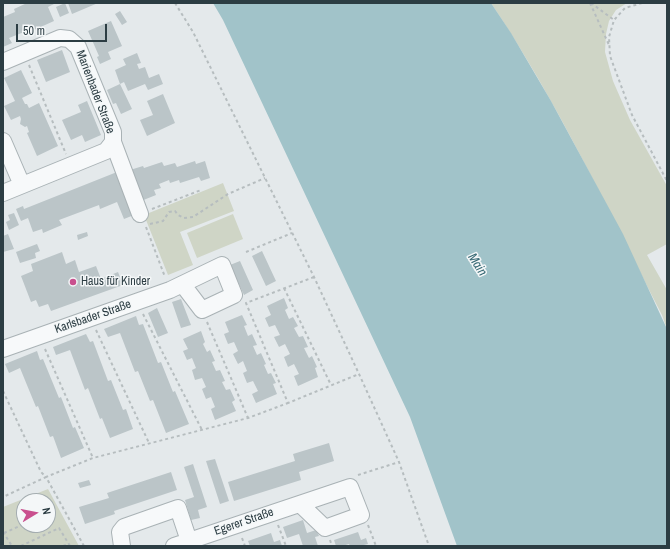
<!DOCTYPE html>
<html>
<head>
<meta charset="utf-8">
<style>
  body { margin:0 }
  #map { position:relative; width:670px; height:549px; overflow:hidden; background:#e4e9eb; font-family:"Archivo Narrow",sans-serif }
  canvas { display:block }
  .frame { position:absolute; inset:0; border:4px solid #2c3d43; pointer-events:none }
  .north { position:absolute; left:16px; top:493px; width:40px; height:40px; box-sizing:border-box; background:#f4f7f8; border:1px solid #a4adb0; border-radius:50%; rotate:80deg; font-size:11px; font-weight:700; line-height:16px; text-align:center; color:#2c3d43 }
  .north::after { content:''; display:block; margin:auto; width:14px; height:18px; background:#c9508e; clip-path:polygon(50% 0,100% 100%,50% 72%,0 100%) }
  .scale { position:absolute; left:16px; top:24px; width:91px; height:18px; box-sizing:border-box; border:2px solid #2c3d43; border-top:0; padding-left:5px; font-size:12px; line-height:14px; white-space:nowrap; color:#2c3d43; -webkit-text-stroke:3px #f4f7f8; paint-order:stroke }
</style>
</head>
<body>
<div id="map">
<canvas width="670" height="549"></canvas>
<div class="frame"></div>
<div class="north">N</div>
<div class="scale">50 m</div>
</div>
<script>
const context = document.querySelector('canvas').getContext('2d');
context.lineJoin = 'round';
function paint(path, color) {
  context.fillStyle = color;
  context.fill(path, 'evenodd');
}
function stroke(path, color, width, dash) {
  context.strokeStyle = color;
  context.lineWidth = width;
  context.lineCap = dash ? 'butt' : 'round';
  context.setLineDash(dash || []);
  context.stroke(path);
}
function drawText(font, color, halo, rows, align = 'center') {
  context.font = font + ' "Archivo Narrow",sans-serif';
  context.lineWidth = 3;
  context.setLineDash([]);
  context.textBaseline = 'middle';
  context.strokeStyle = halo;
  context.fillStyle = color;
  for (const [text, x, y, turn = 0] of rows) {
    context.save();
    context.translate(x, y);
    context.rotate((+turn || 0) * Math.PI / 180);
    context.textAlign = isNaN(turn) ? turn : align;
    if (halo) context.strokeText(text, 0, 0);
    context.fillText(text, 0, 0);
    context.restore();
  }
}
paint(new Path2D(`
  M 491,3 L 627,3 L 616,10 L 609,21 L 606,34 L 605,52 L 613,81 L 630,120 L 667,186 L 667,244 L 647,255 L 667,290 L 667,329 L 662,315 C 608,210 557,101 491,3 Z
  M 223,183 L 234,211 L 180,232 L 193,265 L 168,275 L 144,215 Z
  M 233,214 L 243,239 L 197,258 L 187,233 Z
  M 48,489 L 79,546 L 3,546 L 3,507 ZM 24,501 L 48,501 L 48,525 L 24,525 Z`), '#cfd5c6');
paint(new Path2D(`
  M 213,3 L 491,3 L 511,33 L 551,101 L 623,234 L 667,329 L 667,546 L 457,546 L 410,417 L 223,20 Z`), '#a1c3c9');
paint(new Path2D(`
  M 27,3 L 53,3 L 54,4 L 48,7 L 54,21 L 25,34 L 24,32 L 9,38 L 12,43 L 3,47 L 3,17 L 15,12 L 14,9 Z
  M 65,3 L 69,13 L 60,17 L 56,7 Z
  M 68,3 L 98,3 L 72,14 Z
  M 120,11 L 127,22 L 122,25 L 115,14 Z
  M 111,21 L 122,46 L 108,52 L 111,59 L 100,64 L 97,57 L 99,56 L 88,31 Z
  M 62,50 L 70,72 L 46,82 L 37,60 Z
  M 137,53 L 141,63 L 137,64 L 139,69 L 145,67 L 149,78 L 159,74 L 163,84 L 148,90 L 145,84 L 128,91 L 124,82 L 120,84 L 115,70 L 126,65 L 123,59 Z
  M 21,70 L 32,93 L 22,98 L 25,104 L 27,104 L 29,108 L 39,103 L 58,146 L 37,156 L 27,133 L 29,132 L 27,126 L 25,127 L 20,124 L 21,119 L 20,116 L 11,120 L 4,106 L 15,101 L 4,78 Z
  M 120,84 L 132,109 L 121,114 L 116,103 L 113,104 L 107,90 Z
  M 163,94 L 175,123 L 147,136 L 140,120 L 153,115 L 147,101 Z
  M 87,101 L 101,135 L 85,142 L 82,135 L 71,140 L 62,120 L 81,112 L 78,105 Z
  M 195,161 L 196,164 L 205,161 L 210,178 L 201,181 L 199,177 L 180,183 L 179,180 L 170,183 L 169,180 L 159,184 L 161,188 L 154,190 L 156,195 L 141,201 L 130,170 L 143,166 L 144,168 L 162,162 L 164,166 L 175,163 L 177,167 Z
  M 117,172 L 134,215 L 124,219 L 117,202 L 100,209 L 99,205 L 59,220 L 62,225 L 43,233 L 42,229 L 33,232 L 28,218 L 21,221 L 16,209 L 23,206 L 24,209 Z
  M 14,213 L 19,225 L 9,230 L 6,222 L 10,220 L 8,215 Z
  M 87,232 L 88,236 L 78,240 L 77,235 Z
  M 8,234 L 14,249 L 3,252 L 3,236 Z
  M 37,244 L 40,251 L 35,253 L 36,258 L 20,263 L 16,252 Z
  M 262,251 L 276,281 L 266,286 L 252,256 Z
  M 62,252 L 66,264 L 75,260 L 79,272 L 96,266 L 101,279 L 118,272 L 123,285 L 51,311 L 48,304 L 39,307 L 36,300 L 31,302 L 21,276 L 33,271 L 31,264 Z
  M 240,261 L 253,290 L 244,295 L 230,265 Z
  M 284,298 L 288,308 L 285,310 L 289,319 L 293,317 L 298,326 L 294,328 L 299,337 L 303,336 L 308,347 L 304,348 L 309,358 L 312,356 L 317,367 L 315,368 L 318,377 L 298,386 L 294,376 L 299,374 L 294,364 L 288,367 L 284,357 L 290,354 L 285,344 L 279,347 L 274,337 L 280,335 L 275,325 L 269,327 L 265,318 L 271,315 L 267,306 Z
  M 181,299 L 191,325 L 181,328 L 172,302 Z
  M 157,308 L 168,333 L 158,337 L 148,313 Z
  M 242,315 L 247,325 L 244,326 L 248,336 L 252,334 L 257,345 L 253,346 L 257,355 L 261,353 L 266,364 L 264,365 L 268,374 L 271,373 L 276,383 L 273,384 L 277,394 L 256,403 L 252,394 L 258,391 L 253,381 L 247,383 L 243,373 L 247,371 L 243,361 L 238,364 L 233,354 L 238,351 L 234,342 L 228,344 L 224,334 L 229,332 L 225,322 Z
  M 136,316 L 139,325 L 143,324 L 158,363 L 161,362 L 173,392 L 175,391 L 189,424 L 166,433 L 153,400 L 150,401 L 138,371 L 135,372 L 120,333 L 108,337 L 104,329 Z
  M 201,331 L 205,342 L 203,344 L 207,352 L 210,350 L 215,361 L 212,362 L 216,371 L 220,370 L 225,381 L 222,382 L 226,390 L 230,389 L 235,400 L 232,402 L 236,411 L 215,420 L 211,409 L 215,407 L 211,397 L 206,399 L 202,389 L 206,387 L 202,378 L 195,380 L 192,370 L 196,368 L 192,358 L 187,360 L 183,351 L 188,349 L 183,339 Z
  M 86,334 L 90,342 L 93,341 L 108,381 L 111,380 L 123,410 L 126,409 L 133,429 L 110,438 L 102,418 L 100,419 L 88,388 L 85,390 L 70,350 L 56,355 L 53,347 Z
  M 37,351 L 40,360 L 43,359 L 59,398 L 61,397 L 73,428 L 75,427 L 84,448 L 61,458 L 53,436 L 50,437 L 38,406 L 36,407 L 20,368 L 9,373 L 5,364 Z
  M 329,443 L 334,461 L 299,472 L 301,480 L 234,501 L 228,482 L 295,461 L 293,454 Z
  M 215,459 L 229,501 L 220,504 L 206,461 Z
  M 193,464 L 207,507 L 198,510 L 200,518 L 191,520 L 185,500 L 194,497 L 184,467 Z
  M 171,472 L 177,490 L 114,511 L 115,514 L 85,524 L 79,507 L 109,498 L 107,493 Z
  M 89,480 L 91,485 L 80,488 L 78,483 Z
  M 303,520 L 307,533 L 316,530 L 319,536 L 315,537 L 318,546 L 303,546 L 299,534 L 287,538 L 283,527 Z
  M 358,532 L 361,540 L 366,538 L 368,544 L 364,545 L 365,546 L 350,546 L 349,544 L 342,546 L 336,546 L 334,540 Z
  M 271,533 L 274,542 L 280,540 L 282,546 L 250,546 L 248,541 Z`), '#bbc5c8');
const minor = new Path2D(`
  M 3,62 L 60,38 L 69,39 L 78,47 L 113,132 L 113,142 L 106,151 L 3,193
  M 3,141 L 22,185
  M 113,142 L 140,214
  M 3,349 L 170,290 L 222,265 L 234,295 L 202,310 L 183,285
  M 189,541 L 350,487 L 361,515 L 325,528 L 300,504
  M 122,546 L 120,532 L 124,527 L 178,508 L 189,541 L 174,546`);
stroke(minor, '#a9b2b5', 18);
stroke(new Path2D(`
  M 175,3 L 193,32 L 314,277 L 359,374 L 399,462 L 429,546
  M 590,3 L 609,45
  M 591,3 L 614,20
  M 642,3 L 625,8 L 614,20 L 609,37 L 610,56 L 632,115 L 667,181
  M 29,65 L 66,154
  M 152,209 L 201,190
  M 150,224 L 163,221 L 169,212 L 175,211 L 178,215 L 184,218 L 193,217 L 228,194 L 265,178
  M 146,227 L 165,277
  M 246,252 L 292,233
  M 314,277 L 246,303 L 288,403 L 359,374
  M 284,288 L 331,385
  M 143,314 L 202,430
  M 207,322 L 248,418
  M 96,330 L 149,443
  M 45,349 L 93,458
  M 3,391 L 41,472 L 46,477 L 3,497
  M 358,475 L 399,462
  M 48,513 L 49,512
  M 278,525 L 286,546
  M 368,525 L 376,546
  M 3,532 L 12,546
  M 4,533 L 24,524
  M 242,538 L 245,546
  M 330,540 L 332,546
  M 21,546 L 59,528 L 70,546
  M 63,546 L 69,544
  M 84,546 L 46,477 L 93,458 L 248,418 L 288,403`), '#b6bdbf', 2, [3, 3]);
stroke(minor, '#f7f9fa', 16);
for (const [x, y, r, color] of [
  [73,282,4,"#c9508e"]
]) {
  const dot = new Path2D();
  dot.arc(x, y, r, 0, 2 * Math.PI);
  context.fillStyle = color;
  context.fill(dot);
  stroke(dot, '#f4f7f8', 1.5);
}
drawText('12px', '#2c3d43', '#f4f7f8', [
  ["Marienbader Straße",95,92,69],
  ["Karlsbader Straße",93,317,-19],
  ["Egerer Straße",244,522,-19]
]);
drawText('12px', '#2c3d43', '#f4f7f8', [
  ["Haus für Kinder",81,282]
], 'left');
drawText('italic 13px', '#386a75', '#f4f7f8', [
  ["Main",477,265,58]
]);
</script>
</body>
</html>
